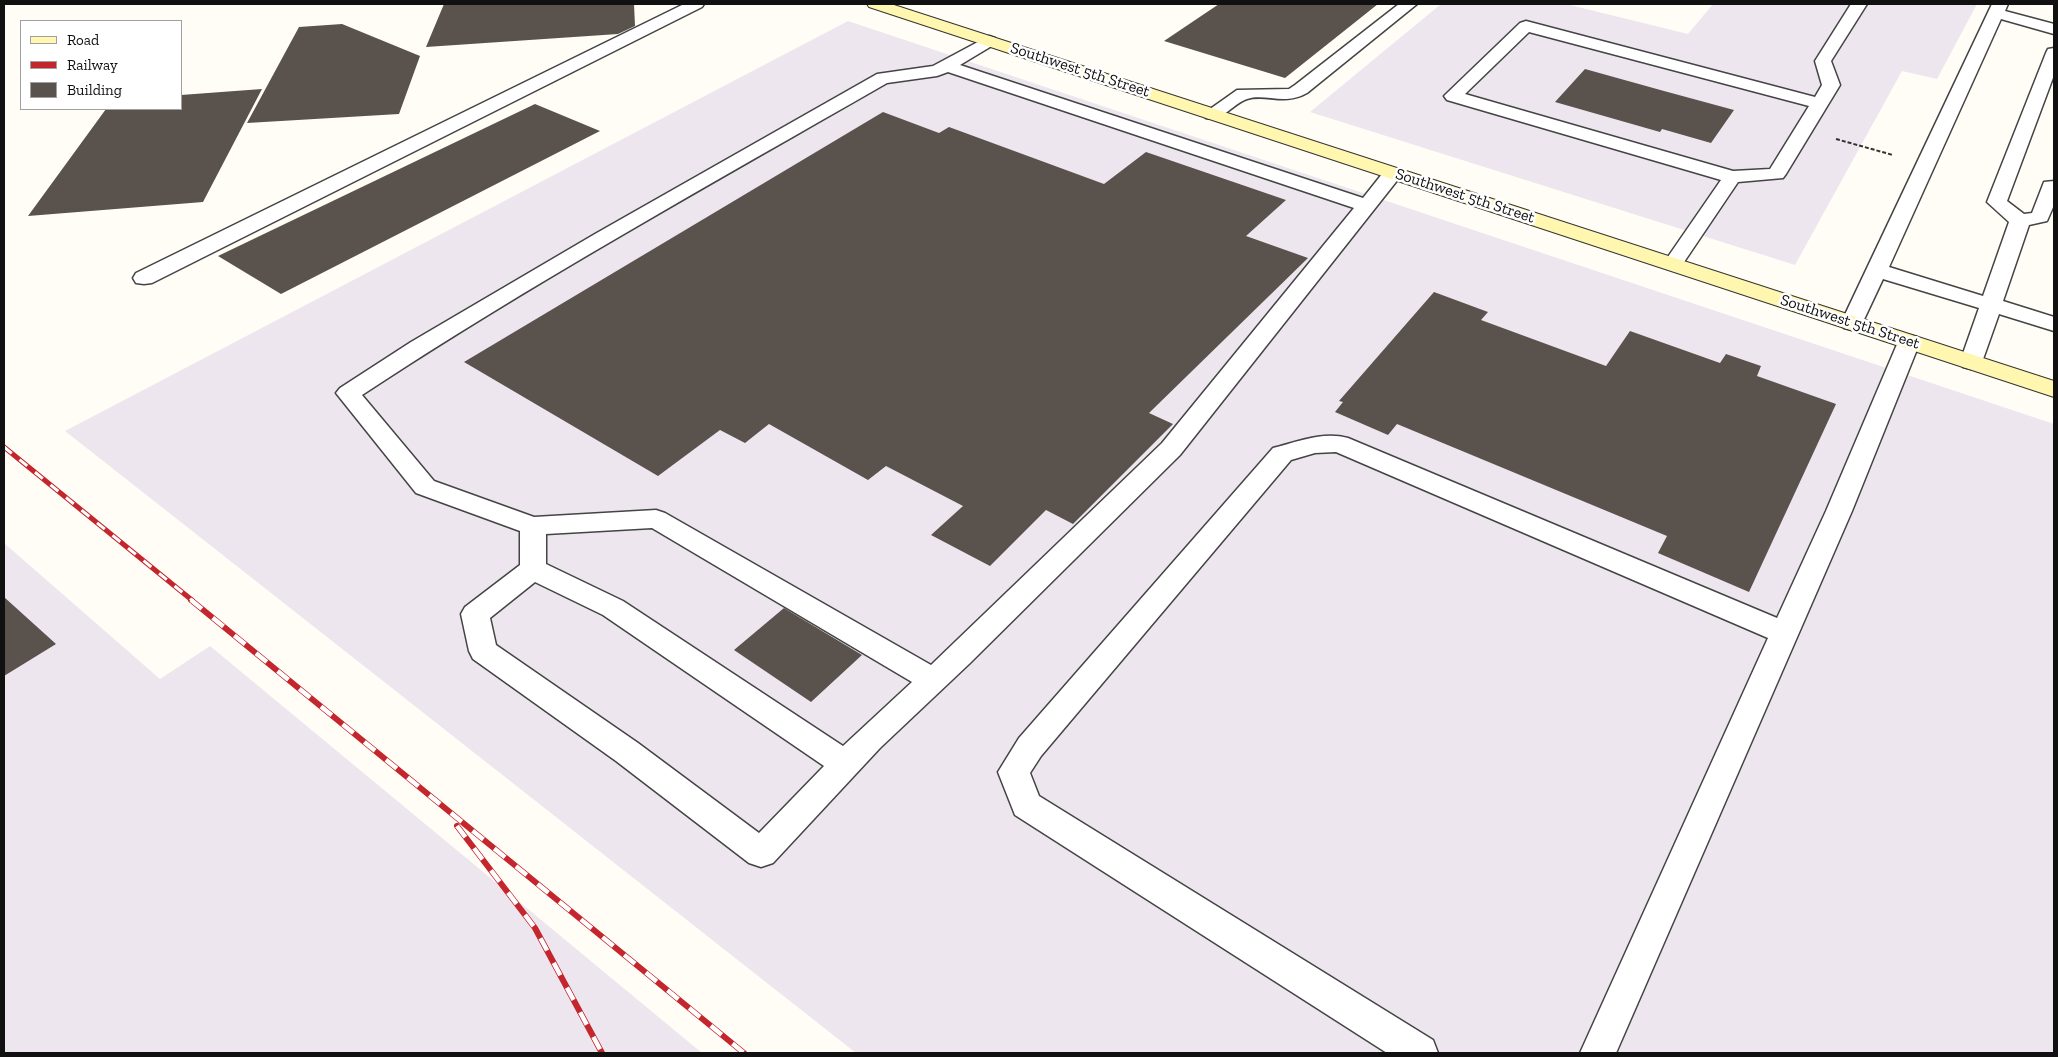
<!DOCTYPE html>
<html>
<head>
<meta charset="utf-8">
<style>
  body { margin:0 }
  #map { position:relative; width:2058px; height:1057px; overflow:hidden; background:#fffdf5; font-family:"Zilla Slab",serif }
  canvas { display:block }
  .frame { position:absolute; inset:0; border:5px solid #111; pointer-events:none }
  .legend { position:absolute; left:20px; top:20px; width:162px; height:90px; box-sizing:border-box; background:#fff; border:1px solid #a0a0a0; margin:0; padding:6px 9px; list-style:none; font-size:15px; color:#111 }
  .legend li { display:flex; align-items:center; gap:10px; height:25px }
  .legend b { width:25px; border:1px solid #a0a0a0 }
</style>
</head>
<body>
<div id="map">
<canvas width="2058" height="1057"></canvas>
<div class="frame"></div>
<ul class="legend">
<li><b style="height:6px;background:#fff6b0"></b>Road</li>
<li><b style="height:6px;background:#c4262e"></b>Railway</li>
<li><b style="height:14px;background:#5a524d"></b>Building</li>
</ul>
</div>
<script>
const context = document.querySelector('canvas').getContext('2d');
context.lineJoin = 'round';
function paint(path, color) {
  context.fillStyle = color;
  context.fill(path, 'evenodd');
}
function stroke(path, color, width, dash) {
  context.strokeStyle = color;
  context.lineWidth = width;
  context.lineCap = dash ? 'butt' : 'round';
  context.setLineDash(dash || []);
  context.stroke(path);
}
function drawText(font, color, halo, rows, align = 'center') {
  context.font = font + ' "Zilla Slab",serif';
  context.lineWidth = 5;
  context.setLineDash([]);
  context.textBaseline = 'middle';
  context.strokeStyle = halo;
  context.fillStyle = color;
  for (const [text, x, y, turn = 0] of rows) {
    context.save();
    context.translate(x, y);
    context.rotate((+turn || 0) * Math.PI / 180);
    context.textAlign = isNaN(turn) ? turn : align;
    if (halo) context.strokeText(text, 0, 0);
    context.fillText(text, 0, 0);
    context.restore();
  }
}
paint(new Path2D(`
  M 1441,4 L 1566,4 L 1688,34 L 1713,4 L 1977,4 L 1937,79 L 1902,71 L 1795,265 L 1310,112 Z
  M 848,21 L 2054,424 L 2054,1053 L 856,1053 L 65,431 Z
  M 4,543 L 160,679 L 210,646 L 702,1053 L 4,1053 Z`), '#eee6ef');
paint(new Path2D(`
  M 444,4 L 634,4 L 635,26 L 618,34 L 426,47 Z
  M 1219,4 L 1378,4 L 1285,78 L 1164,41 Z
  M 342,24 L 420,56 L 399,114 L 247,123 L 299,27 Z
  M 1585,69 L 1664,91 L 1734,110 L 1711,143 L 1662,129 L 1660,132 L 1555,102 Z
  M 262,89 L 203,202 L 28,216 L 106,109 L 181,109 L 181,95 Z
  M 535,104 L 600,131 L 281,294 L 218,256 Z
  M 883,112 L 939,133 L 949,127 L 1104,184 L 1146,152 L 1286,200 L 1246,236 L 1308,258 L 1149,413 L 1173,424 L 1073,524 L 1046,510 L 990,566 L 931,535 L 963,506 L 886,466 L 868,480 L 769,424 L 745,443 L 720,430 L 658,476 L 464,362 Z
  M 1434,292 L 1488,312 L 1481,320 L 1606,366 L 1630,331 L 1720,363 L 1726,354 L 1761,366 L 1757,376 L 1836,404 L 1749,592 L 1658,553 L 1667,536 L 1397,424 L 1388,435 L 1335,412 L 1343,402 L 1339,401 Z
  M 4,597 L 56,644 L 4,676 Z
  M 784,608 L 862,655 L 811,702 L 734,650 Z`), '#5a524d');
const lane = new Path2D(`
  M 684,4 L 704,4 L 702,7 L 152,283 L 144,284 L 136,283 L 133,278 L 136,273 Z
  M 1399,4 L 1417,4 L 1307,93 C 1284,106 1266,93 1247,99 C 1232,104 1223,122 1206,118 L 1203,114 L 1237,90 L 1289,89 L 1295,85 Z
  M 1851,4 L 1867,4 L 1831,61 L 1840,85 L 1786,174 L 1783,178 L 1738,182 L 1680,268 L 1673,270 L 1666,268 L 1663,264 L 1721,180 L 1447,100 L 1444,96 L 1520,23 L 1526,21 L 1815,97 L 1822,85 L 1815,61 ZM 1529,32 L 1809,106 L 1770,169 L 1733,171 L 1465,94 Z
  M 1992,4 L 2008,4 L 2005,11 L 2054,24 L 2054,34 L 2001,19 L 1889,267 L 1983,296 L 2009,222 L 1987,202 L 2046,53 L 2048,49 L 2054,48 L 2054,75 L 2007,201 L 2024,214 L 2032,213 L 2044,182 L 2054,181 L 2054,205 L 2047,221 L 2029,225 L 2003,301 L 2054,317 L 2054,331 L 1999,314 L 1982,362 L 1979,367 L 1971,369 L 1963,367 L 1960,362 L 1979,308 L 1883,279 L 1860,328 L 1852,330 L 1844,328 L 1841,323 Z
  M 989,36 L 995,38 L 997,41 L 995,44 L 960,65 L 1363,198 L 1386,169 L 1400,169 L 1403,173 L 1180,455 L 969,664 L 880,748 L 773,863 L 761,867 L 749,863 L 616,761 L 473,659 L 469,651 L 461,614 L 465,607 L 520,565 L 520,531 L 416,493 L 336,393 L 340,388 L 411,342 L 595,234 L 877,74 L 933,66 ZM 948,72 L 1354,208 L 1162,443 L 931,665 L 665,513 L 656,510 L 534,517 L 434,481 L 362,395 C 532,283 711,184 887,83 L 937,76 ZM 652,528 L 912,682 L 843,746 L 623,601 L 546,564 L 546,534 ZM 535,582 L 603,615 L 824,766 L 759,833 L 638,743 L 496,645 L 490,618 Z
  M 1909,335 L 1917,337 L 1920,342 L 1852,511 L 1616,1053 L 1580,1053 L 1768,638 L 1336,452 L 1315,453 L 1291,460 L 1041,756 L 1030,773 L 1039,796 L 1433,1040 L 1438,1053 L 1387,1053 L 1015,815 L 998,772 L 1019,738 L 1273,448 C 1297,442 1323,431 1348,438 L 1777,618 L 1826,511 L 1898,342 L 1901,337 Z`);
const secondary = new Path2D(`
  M 867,4 L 891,4 L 2054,381 L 2054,397 L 869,7 Z`);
stroke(lane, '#444', 3);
stroke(secondary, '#333', 2);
stroke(new Path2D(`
  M 1836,139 L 1893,155`), '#333', 2, [4, 2]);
paint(lane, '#fff');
paint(secondary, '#fff6b0');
const railFar1 = new Path2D(`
  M 4,447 L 193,601`);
const rail = new Path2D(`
  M 191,600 L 744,1053
  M 457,826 L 535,928 L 602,1053`);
stroke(railFar1, '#c4262e', 5);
stroke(rail, '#c4262e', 6);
stroke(railFar1, '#fff', 3, [10]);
stroke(rail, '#fff', 4.5, [14]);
drawText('16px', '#111', '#fff', [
  ["Southwest 5th Street",1080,70,18],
  ["Southwest 5th Street",1465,196,18],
  ["Southwest 5th Street",1850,322,18]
]);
</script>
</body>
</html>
